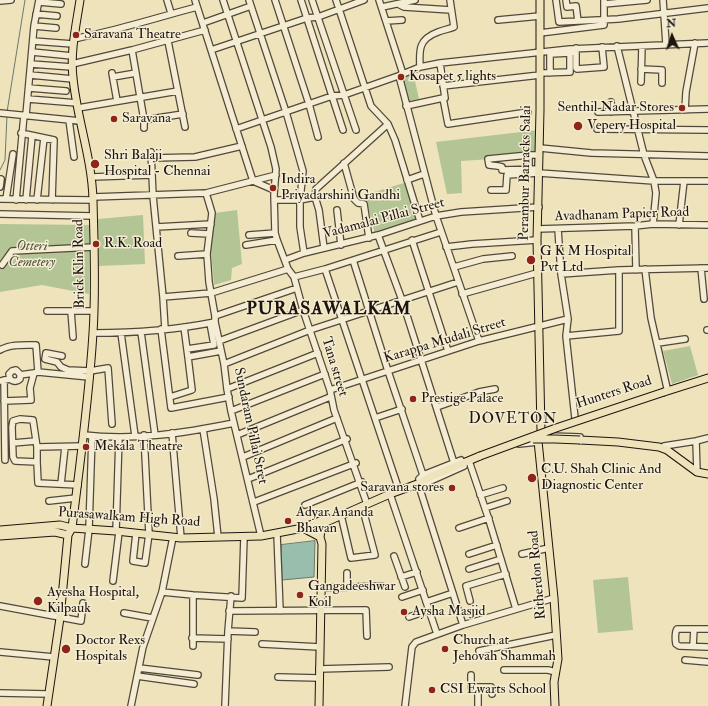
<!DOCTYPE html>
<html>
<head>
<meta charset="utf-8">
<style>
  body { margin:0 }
  #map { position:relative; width:708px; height:706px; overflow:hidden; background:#eee3bb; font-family:"IM FELL Double Pica",serif }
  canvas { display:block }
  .north { position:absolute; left:652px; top:16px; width:40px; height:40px; -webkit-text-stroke:3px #f4edd3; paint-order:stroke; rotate:357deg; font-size:11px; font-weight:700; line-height:16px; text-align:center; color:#1e140e }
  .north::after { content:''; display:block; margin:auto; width:14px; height:18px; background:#1e140e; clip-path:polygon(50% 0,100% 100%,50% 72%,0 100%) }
</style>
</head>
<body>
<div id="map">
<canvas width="708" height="706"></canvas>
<div class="north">N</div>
</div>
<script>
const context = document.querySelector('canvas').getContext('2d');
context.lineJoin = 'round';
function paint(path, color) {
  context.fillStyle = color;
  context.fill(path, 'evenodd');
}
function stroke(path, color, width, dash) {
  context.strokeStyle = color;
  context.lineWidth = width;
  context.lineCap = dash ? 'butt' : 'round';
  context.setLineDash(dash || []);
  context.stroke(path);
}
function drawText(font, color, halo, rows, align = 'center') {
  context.font = font + ' "IM FELL Double Pica",serif';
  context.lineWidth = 3;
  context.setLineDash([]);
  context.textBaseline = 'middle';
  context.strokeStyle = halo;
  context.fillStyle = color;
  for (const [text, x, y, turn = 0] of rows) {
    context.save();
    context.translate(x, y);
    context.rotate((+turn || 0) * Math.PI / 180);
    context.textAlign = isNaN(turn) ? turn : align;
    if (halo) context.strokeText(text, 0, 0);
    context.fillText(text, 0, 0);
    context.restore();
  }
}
paint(new Path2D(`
  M 413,72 L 419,99 L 404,102 L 403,76 Z
  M 538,130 L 537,156 L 461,161 L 462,193 L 447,194 L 436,142 Z
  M 407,182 L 419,221 L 375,234 L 365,195 Z
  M 237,210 L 242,264 L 232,268 L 231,280 L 214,285 L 211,251 L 215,213 Z
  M 143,215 L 145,264 L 99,266 L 98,219 Z
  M 0,224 L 90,225 L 89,294 L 42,285 L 0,292 Z
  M 690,346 L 698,375 L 672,384 L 663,351 Z
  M 628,577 L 633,630 L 598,633 L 593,580 Z`), '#b3c595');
const water = new Path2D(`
  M 315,541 L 314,577 L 282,580 L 281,545 Z`);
paint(water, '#99beae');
stroke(water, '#687a6e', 1);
stroke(new Path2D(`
  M 7,112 L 25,0
  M 0,170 L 5,160 L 7,115`), '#687a6e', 1);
const minor = new Path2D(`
  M 167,0 L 171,13
  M 195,0 L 253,181 L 274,190
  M 223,0 L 271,147 L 276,169 L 274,195 L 275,233 L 277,240 L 288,269 L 294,277 L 303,310 L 330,390 L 334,410 L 367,504
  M 249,0 L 286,112 L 303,171 L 300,200 L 300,227 L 304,253
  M 275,0 L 309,104 L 318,137
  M 301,0 L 343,130
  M 312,0 L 356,130
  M 336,0 L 371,106 L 388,124 L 395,140 L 420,221
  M 379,0 L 403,74
  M 556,0 L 559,22 L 618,19 L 708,8
  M 566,0 L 567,7 L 576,6 L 578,21
  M 663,0 L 666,44
  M 0,1 L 11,0
  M 39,2 L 61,4
  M 398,4 L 404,7 L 451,10
  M 604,4 L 647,0
  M 382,7 L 415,0
  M 36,14 L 57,16
  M 498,20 L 540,16
  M 386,21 L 402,20
  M 203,23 L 251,6
  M 34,26 L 56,28
  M 540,33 L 604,25 L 604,0
  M 74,39 C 92,35 110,31 128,26 C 151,20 174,13 197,7
  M 33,41 L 73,44
  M 168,41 L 185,127
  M 617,46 L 644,155 L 654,181 L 656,193 L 653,224
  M 576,48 L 576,68 L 577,69 L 604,67 L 602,47
  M 132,50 L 144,120 L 144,128
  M 211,50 L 307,18 L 318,17 L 364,0
  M 32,52 L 72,56
  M 440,63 L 445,98 L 443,98 L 448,124 L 528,112
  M 31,64 L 72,67
  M 72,64 L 132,50 L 205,30
  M 420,67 C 419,49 419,39 438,32 C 443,30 449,29 454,27 L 450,0
  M 641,69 L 662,70 L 662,83
  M 112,73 L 117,101
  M 540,73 L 570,72 L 570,49
  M 550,73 L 550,54 L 571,53
  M 30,75 L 73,79
  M 399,76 L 436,216 L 479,341
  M 113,77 L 136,73
  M 641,82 L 642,46
  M 443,86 L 540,75
  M 29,88 L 66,91
  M 28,99 L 77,103
  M 611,102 L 612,112
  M 406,106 L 443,98
  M 78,108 L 178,91
  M 685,110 L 686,92 L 695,43
  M 598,112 L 708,109
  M 0,113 L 80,121
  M 26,115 L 34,26 L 39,0
  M 69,120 L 74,157
  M 144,120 L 183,114
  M 236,129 L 332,96 L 344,95 L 398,76 L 420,67 L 440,63 L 570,49 L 708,43
  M 597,129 L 708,130
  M 21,133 L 54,140 L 52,200
  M 540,148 L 591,153 L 708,156
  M 151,152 L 153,196 L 163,297 L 165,329
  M 529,155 L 488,159 L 489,165 L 498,166 L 502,167 L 502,170 L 539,169
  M 152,158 L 195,157 L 242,146
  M 344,163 L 354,199 L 358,203 L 364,204 L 369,238
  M 529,169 L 529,155 L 539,155
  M 91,177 L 152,175
  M 407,180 L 424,174
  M 0,187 L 1,179
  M 491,190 L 506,190 L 507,175 L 539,173 L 654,181 L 708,181
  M 206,193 L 212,213 L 207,254 L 209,282 L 215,316 L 215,322 L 224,364 L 227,389 L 231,411 L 261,536
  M 93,197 L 206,193 L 276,175
  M 315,197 L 319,210 L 324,248
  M 0,199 L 93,200
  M 6,199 L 13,154
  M 16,200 L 24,115
  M 26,200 L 32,136
  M 37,200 L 44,138
  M 274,200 L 300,200 L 315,197 L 316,189 L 388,124
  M 337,210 L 341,245
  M 0,214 L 93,216
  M 679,225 L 684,181
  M 635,226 L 636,270
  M 156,227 L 211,224
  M 537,229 L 635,226 L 653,224 L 708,225
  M 558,229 L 561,274 L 568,319 L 566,336 L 575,418
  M 191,233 L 209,234
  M 249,235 L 275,233
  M 378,235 L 402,300 L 454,463
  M 412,240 L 448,351
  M 246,245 L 277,240
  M 446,247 L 472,244 L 537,240
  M 178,256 L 207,254
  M 285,260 L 304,253 L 378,235 L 436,216 L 461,212 L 539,207
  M 353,260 L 388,371 L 423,475
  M 2,265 L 12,251 L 94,247
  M 454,267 L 483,259 L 512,256
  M 701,268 L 704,299
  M 325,269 L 398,487
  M 645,269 L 651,318 L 667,388
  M 561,274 L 619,270 L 708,268
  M 294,277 L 325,269 L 441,232
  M 462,294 L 537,273
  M 163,297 L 211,293 L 288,269
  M 47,311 L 94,311
  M 71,311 L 73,337
  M 215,316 L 297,288
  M 161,329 L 171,408 L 229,397
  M 707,330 L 708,330
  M 141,332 L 155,435
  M 93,333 C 134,333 175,330 215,322
  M 121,333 L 135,436
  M 566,336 L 619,331 L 619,270
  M 219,341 L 303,310
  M 658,343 L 685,339
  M 187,349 L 214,345 L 210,323
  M 0,350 C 10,344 24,345 36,345 L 38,372
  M 62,356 L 46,353 L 45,359 L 57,362 L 61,367 L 68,370 L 90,371 L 108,368 L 112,424
  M 188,357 L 221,351
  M 224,364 L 310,330 L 458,282
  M 20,375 L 34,373
  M 4,380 L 5,460
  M 0,381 L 10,379 C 13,382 17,382 20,379 L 20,374 L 16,370 L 12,371 L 9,374 L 10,379
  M 227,389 L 318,353
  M 330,390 L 479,341 L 568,319
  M 170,397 L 192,390 L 188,357 L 184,327
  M 4,401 L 31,400 L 30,388 L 34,373 L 38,372 L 89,377
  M 437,407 L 479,392 L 495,389
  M 231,411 L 325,374
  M 375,418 L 402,409
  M 203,429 L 214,499 L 218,537
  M 172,433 L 181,538
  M 84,435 C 134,441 185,433 234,423
  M 237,435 L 330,397
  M 550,436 L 580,437
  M 696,441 L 697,472
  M 13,443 L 36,441
  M 519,444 L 538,442
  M 664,446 L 696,441 L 708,438
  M 37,447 L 37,462
  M 243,457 L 337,418
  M 470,464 L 489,520 L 516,609
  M 248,479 L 347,439
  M 419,479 L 423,475 L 461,460
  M 418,483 L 463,625
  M 422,483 L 426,483 L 464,466
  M 61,484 L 65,447
  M 78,485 L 38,483 L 37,462 L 15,461 L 13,457 L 12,427 L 13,421 L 20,419 L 33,420 L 37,447 L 83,446
  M 390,494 L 437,634
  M 480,495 L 503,488
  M 49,501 L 76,498
  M 254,502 L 356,463
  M 305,505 L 362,482
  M 485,508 L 507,501
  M 341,515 L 351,558 L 375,555 L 362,506
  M 459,528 L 489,518
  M 116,531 L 119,437
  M 136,533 L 133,561 L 145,563 L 149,534 L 144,435
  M 277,534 L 280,611
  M 469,554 L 497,545
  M 522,554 L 549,548
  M 394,556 L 405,587
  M 85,564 L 89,529 L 92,436
  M 469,569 L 501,559
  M 401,577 L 417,572
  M 113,581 L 119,532
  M 347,587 L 347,573
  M 321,588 L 382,586
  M 162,592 L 193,595 L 242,598 L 244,537
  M 402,597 L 423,590
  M 470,601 L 466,586 L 506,574
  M 426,602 L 453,593
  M 0,606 L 81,621 L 83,603
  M 229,611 L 366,610 L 367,636
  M 124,613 L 152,618
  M 409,617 L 429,610
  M 708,629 L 677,629 C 675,632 675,640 676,644 L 679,646 L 708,647
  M 228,631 L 255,632
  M 192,638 L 228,639
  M 262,644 L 320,647
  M 193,646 L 193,595
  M 693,646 L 694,629
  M 479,651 L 556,635
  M 0,652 L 54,657
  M 685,660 L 708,662
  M 139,668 L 198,675
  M 319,669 L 389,667
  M 504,670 L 548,670 L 556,672
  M 471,675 L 471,687 L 491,687 L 492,694
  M 137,676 L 194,684
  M 278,677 L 319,678
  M 478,687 L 478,706
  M 0,693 L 48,694
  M 131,706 L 143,647 L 162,592 L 173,537
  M 225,706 L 228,631 L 231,596
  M 405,706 L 412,647 L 416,642 L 463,625 L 554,598`);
const major = new Path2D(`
  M 540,0 L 540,110 L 537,240 L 541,431 L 538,441 L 554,598 L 558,659 L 554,682 L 555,706
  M 664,392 L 708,378
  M 580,440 L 618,442 L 659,447 L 667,450 L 697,472 L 708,474
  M 303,528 L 327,518
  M 0,530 L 60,525 L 72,528 L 116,531 L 181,538 L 261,536 L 303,528 L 320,537 L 322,544 L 319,706
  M 0,536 L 55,532 L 68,535
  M 320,537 L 322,525 L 324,523 L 390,494 L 420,483 L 430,477 L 480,456
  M 47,706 L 60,618 L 68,535 L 72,528 C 80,463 89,399 93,333 C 96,289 94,244 93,200 C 92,158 77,119 73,78 C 70,52 76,26 80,0`);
stroke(minor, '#524839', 8);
stroke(major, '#1e140e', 9);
stroke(minor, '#f4edd3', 5.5);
stroke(major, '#eee3bb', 7);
const majorBridge = new Path2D(`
  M 533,439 L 555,439 L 580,440
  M 480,456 L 556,428 L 664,392`);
stroke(majorBridge, '#1e140e', 9, []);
stroke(majorBridge, '#eee3bb', 7);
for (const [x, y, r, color] of [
  [76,35,4,"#8f2418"],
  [401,77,4,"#8f2418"],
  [682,108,4,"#8f2418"],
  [114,119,4,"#8f2418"],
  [578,126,5,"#8f2418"],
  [95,164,5,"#8f2418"],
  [273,188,4,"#8f2418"],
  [96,244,4,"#8f2418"],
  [531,260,5,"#8f2418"],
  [413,399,4,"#8f2418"],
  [86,447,4,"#8f2418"],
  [532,478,5,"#8f2418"],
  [452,488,4,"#8f2418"],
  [288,521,4,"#8f2418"],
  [300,595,4,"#8f2418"],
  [38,601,5,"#8f2418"],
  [404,612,4,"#8f2418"],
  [66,649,5,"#8f2418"],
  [445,649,4,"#8f2418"],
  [432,690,4,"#8f2418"]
]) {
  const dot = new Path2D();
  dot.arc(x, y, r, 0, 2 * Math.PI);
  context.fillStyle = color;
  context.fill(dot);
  stroke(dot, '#f4edd3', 1.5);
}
drawText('14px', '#1e140e', '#f4edd3', [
  ["Saravana Theatre",84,35],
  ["Kosapet 5 lights",409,77],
  ["Senthil Nadar Stores",674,108,"right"],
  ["Saravana",122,119],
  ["Vepery Hospital",587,126],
  ["Shri Balaji",104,156],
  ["Hospital - Chennai",104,172],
  ["Indira",281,180],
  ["Priyadarshini Gandhi",281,196],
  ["R.K. Road",104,244],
  ["G K M Hospital",540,252],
  ["Pvt Ltd",540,268],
  ["Prestige Palace",421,399],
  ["Mekala Theatre",94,447],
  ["C.U. Shah Clinic And",541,470],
  ["Diagnostic Center",541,486],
  ["Saravana stores",444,488,"right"],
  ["Adyar Ananda",296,513],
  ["Bhavan",296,529],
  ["Gangadeeshwar",308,587],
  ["Koil",308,603],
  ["Ayesha Hospital,",47,593],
  ["Kilpauk",47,609],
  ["Aysha Masjid",412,612],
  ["Doctor Rexs",75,641],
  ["Hospitals",75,657],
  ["Church at",453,641],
  ["Jehovah Shammah",453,657],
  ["CSI Ewarts School",440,690]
], 'left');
drawText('14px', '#1e140e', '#f4edd3', [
  ["Perambur Barracks Salai",526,173,-89],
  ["Avadhanam Papier Road",622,215,-2],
  ["Vadamalai Pillai Street",384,219,-15],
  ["Brick Klin Road",80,264,-91],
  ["Karappa Mudali Street",445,341,-17],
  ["Tana street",334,367,73],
  ["Hunters Road",614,393,-18],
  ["Sundaram Pillai Stret",250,426,78],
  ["Purasawalkam High Road",129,518,4],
  ["Ritherdon Road",538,575,-95]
]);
drawText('italic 14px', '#52523d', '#f4edd3', [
  ["Otteri",32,247],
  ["Cemetery",32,263]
]);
context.letterSpacing = '1px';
drawText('15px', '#1e140e', '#f4edd3', [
  ["DOVETON",513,420]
]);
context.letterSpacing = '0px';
context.letterSpacing = '1px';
drawText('bold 18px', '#1e140e', '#f4edd3', [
  ["PURASAWALKAM",329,310]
]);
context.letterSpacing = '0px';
</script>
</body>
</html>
